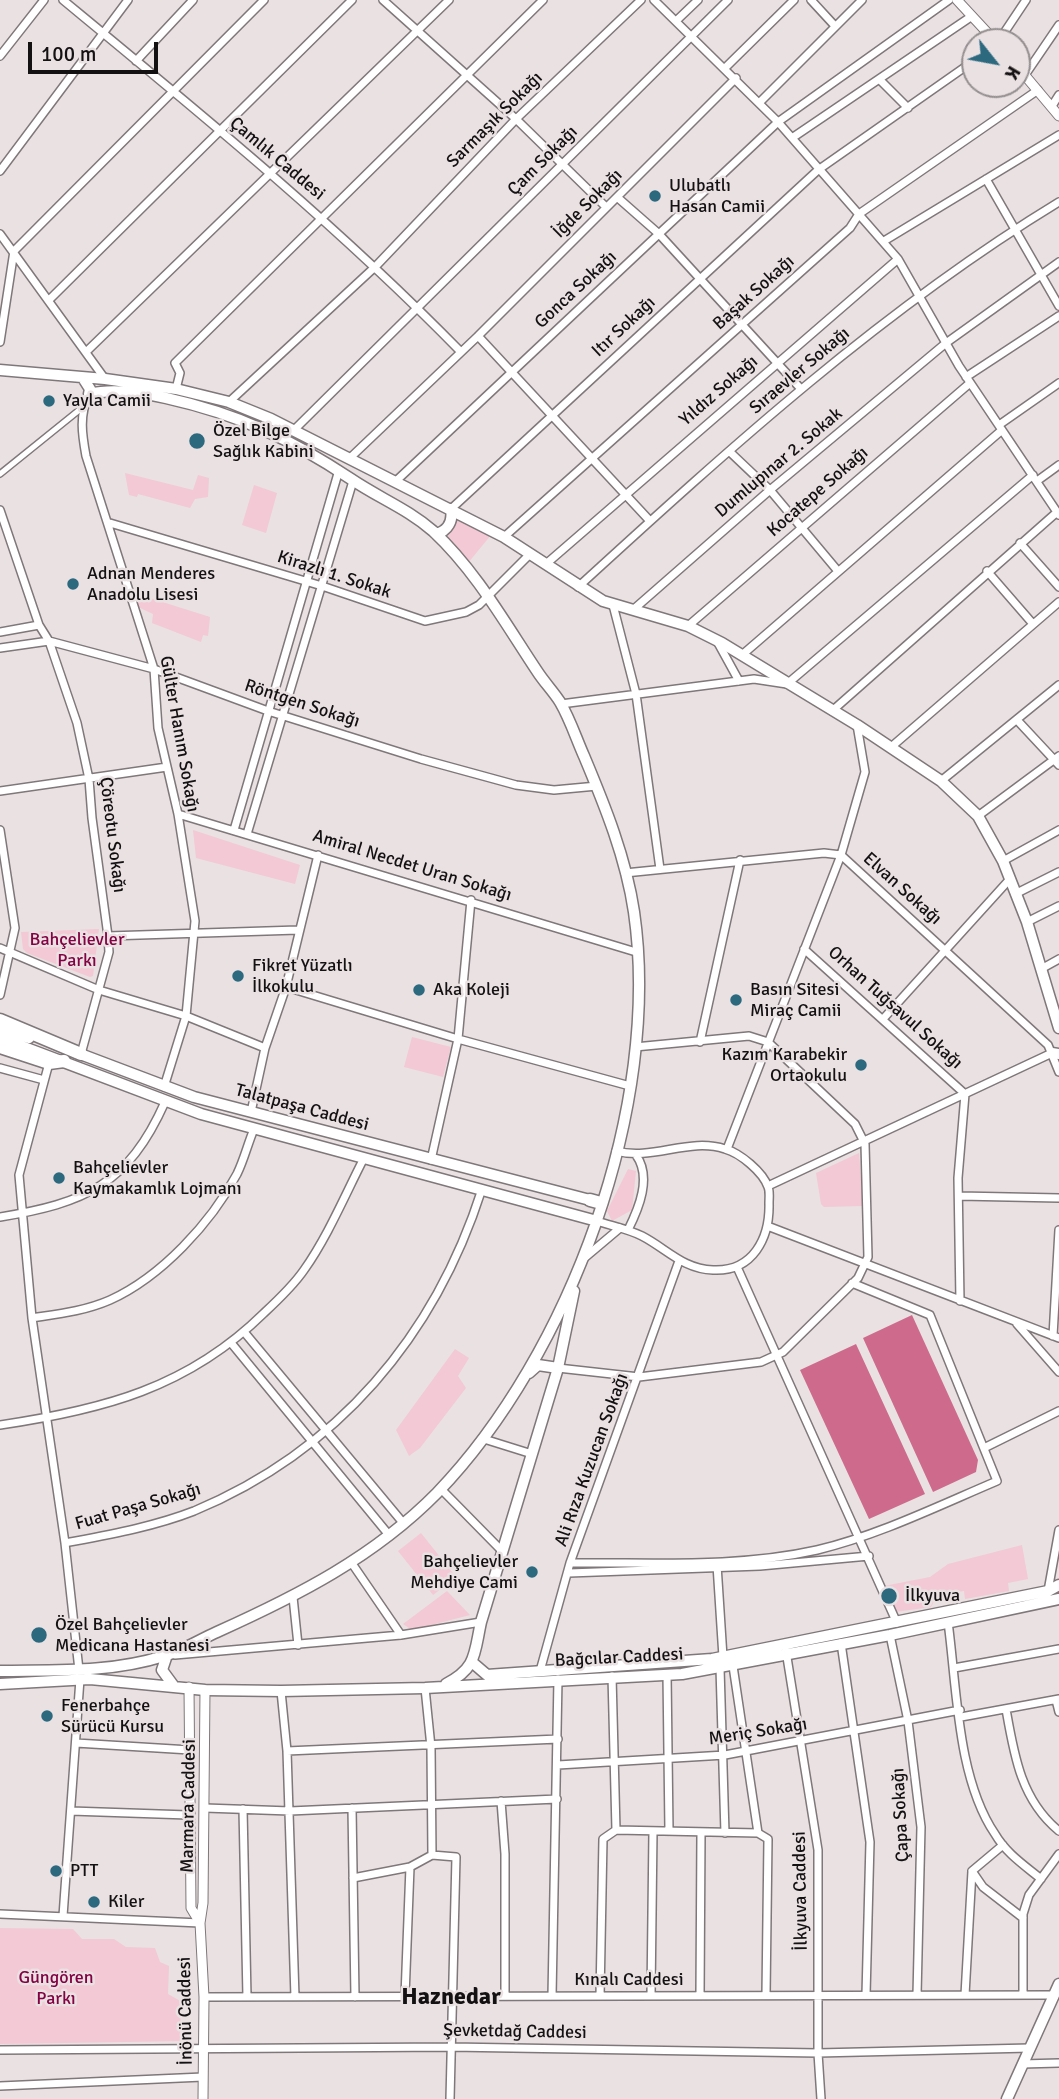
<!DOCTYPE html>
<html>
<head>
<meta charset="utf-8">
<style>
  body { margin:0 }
  #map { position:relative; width:1059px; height:2099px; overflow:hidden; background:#eae1e3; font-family:Signika,sans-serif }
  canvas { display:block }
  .north { position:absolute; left:961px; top:28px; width:70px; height:70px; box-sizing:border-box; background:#eae1e3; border:2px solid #948e8f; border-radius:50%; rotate:121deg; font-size:19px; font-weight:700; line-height:28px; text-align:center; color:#141112 }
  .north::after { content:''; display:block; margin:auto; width:24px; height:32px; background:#2c697f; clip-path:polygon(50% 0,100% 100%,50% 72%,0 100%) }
  .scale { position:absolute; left:28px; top:42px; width:130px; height:32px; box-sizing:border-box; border:4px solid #141112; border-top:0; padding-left:9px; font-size:21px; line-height:24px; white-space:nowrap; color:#141112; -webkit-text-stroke:5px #eae1e3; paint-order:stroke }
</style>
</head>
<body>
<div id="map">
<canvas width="1059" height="2099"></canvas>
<div class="north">K</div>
<div class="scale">100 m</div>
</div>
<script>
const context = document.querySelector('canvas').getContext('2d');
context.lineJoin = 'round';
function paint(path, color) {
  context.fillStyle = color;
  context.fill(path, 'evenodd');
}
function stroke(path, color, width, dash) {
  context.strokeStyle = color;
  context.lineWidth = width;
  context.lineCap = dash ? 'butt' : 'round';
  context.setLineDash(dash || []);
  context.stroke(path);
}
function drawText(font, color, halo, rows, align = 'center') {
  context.font = font + ' Signika,sans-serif';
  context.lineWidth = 5;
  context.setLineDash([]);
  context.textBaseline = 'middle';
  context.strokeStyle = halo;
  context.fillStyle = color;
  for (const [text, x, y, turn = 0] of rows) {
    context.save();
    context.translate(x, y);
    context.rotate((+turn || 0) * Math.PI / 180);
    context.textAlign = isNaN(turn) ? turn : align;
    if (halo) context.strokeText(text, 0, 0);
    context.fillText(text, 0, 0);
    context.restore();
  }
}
paint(new Path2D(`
  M 125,473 L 193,490 L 198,475 L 209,478 L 208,497 L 195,499 L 190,508 L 138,494 L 137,497 L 129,495 Z
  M 254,485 L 277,493 L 266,533 L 242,525 Z
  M 458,518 L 491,535 L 468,563 L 446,539 Z
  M 137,594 L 210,617 L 208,636 L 203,635 L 201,642 L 152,623 L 153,614 L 138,607 Z
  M 193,830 L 300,865 L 295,884 L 196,858 Z
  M 99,929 L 93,976 L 90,977 L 27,953 L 23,949 L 21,932 Z
  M 412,1037 L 451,1047 L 443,1077 L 404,1067 Z
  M 859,1153 L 863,1206 L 824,1207 L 821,1204 L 816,1173 Z
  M 628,1169 L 636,1171 L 632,1210 L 612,1221 L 607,1211 Z
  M 455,1349 L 469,1358 L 458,1376 L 466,1388 L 420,1448 L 409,1456 L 396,1430 Z
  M 421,1533 L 456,1577 L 433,1595 L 398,1551 Z
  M 1022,1545 L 1028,1579 L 1008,1583 L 1009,1591 L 965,1599 L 964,1591 L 938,1595 L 931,1607 L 895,1612 L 884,1586 L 930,1577 L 948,1564 Z
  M 447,1591 L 470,1615 L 412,1630 L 403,1624 Z
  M 0,1928 L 73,1929 L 82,1939 L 114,1939 L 126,1947 L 155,1948 L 160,1962 L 169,1966 L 168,1994 L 182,2002 L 180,2027 L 186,2030 L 186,2041 L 0,2044 Z`), '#f2c9d4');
paint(new Path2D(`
  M 912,1315 L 978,1460 L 976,1472 L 933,1492 L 863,1338 Z
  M 856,1344 L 925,1494 L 869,1519 L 800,1370 Z`), '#ce6b8c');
const pedestrian = new Path2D(`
  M 0,474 L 83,407`);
const minor = new Path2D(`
  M 63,0 C 200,113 337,225 461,352
  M 383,0 L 516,119 L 606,207
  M 811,0 L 835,26
  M 676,21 L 698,0
  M 998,42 L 1026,0
  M 0,56 L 44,0
  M 136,61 L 193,0
  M 725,68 L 794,0
  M 1025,75 L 1059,25
  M 879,79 L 908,108
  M 759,103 L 862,0
  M 1052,106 L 1059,95
  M 792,138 L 972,16
  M 0,171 L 128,0
  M 986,179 L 1059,306
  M 617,197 L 659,234 L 801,389
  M 0,234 L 105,379
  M 884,241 L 1059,135
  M 898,259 L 959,366 L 1059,515
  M 49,300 L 352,0
  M 478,336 L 650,521
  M 0,342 L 14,251 L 264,0
  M 86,352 L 449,0
  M 966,377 L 1059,316
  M 176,389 L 180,373 L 175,363 L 543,0
  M 89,394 C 79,415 82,434 86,456 L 154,669 L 158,728 L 178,814 L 195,921 L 186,1016 L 164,1087
  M 229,402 L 376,266 L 516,119 L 641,0
  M 999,425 L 1059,383
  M 294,430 L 728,0
  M 730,452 L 770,490 L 837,570
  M 351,457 L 478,336 L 736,78
  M 396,481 L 778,122 L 949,0
  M 1037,481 L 1059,465
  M 451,509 L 818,170 L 975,60
  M 0,510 L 39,625 L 49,641 L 77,723 L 89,779 L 92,818 L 108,936 L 109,952 L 81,1054
  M 110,523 L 322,586 L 425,621 L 466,612 L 479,605 L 530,554
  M 504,537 L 850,228 L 859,214 L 1038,90
  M 1020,543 L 1059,587
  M 546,564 L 898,259 L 778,122 L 654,0
  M 987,571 L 1033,624
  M 578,587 C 730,448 883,309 1059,202
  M 613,605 L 636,694 L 660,869
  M 634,609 L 770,490 L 946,343 L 1059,262
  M 688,626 L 970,383
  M 0,632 L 39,625
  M 717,641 L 739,681
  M 0,648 L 49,641 L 154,669 L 268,711 L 421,759 L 516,785 L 554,790 L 597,786
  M 742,655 L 1002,430
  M 561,704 L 754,679 L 787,684 L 1033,475
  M 832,711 L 1057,512
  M 1017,720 L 1059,765
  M 890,748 L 1059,602
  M 941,781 L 1059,685
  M 0,791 L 167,767
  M 178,814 L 636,952
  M 978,816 L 1059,756
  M 0,830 L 15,928 L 0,995
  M 234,830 L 339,470
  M 247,834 L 353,481
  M 1003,861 L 1059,830
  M 625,873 L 824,853 L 841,855 L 1048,1045 L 1059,1072
  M 1015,894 L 1059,872
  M 1027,922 L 1059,906
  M 108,936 L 298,930
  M 0,948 L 99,990 L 186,1016 L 265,1048
  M 804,949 L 965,1094 L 958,1178 L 960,1301
  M 1041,969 L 1059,959
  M 286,987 L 458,1039 L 630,1086
  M 883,1019 L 1009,880
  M 700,1042 L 740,860
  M 49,1063 L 19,1175 L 32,1318 L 65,1543 L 79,1670
  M 0,1068 L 44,1080
  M 251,1112 L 265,1048 L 286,987 L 318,855
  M 727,1149 L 841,855 L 865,772 L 857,725
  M 431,1160 L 458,1039 L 471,900
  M 768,1186 L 1052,1053
  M 959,1196 L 1059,1198
  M 0,1217 C 85,1203 128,1185 165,1102
  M 597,1221 C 612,1226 628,1229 642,1236 C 667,1249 683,1269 713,1270 C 753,1272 770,1238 769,1203 C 769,1198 770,1191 768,1187 C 763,1172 740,1153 725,1149 C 689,1137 653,1161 616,1151
  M 770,1227 L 1059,1338
  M 628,1230 C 639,1208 652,1177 636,1155
  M 582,1260 L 620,1228
  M 737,1267 L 897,1623
  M 32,1318 C 58,1314 85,1311 110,1300 C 161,1277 211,1223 237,1174 C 244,1160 248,1143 254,1129
  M 1017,1324 L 1059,1372
  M 245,1333 L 404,1524
  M 1053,1336 L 1059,1230
  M 232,1344 L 389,1535
  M 558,1368 L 639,1377 L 761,1362 L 783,1352 L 858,1278 L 868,1257 L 865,1144 L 855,1124 L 768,1042 L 749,1036 L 635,1047
  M 0,1425 C 102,1410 188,1388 264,1313 C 278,1300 293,1286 304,1270 C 328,1236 345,1195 364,1158
  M 484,1439 L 532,1454
  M 984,1448 L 1059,1411
  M 441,1489 L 502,1551
  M 65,1543 C 107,1535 153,1527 194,1511 C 338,1451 435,1336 482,1189
  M 351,1562 L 401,1635
  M 570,1563 C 652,1562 737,1568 817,1550 C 879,1535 938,1506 997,1481 L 930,1315 L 852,1283
  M 717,1565 L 723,1657
  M 569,1573 L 760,1566 L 869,1556
  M 1048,1591 L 1059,1530
  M 293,1597 L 298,1645
  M 948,1622 C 957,1688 957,1778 995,1834 C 1006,1853 1024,1865 1041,1879
  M 890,1635 L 908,1721 L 921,1827 L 917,1995
  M 841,1643 L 870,1842 L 866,1995
  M 786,1651 L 818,1850 L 818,2053 L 821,2099
  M 175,1655 L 401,1635 L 481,1622
  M 733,1666 L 758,1833
  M 720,1668 L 725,1833
  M 954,1668 L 1059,1649
  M 540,1671 L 570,1563 L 679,1261
  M 667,1674 L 669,1831
  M 612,1676 L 616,1830
  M 425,1688 L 431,1747 L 432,1855
  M 281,1691 L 287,1751 L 295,1997
  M 1056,1700 L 1059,1712
  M 1006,1709 C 1014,1755 1021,1800 1059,1831
  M 961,1717 L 1059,1699
  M 76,1743 L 190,1750
  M 287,1751 L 558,1739
  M 558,1765 L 725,1755 L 960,1710
  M 501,1801 L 505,1854 L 505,1996
  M 205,1808 L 290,1811 L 557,1799
  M 352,1808 L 355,1997
  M 243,1809 L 247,1997
  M 71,1811 L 188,1815
  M 972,1871 L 983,1887 L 1023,1918
  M 353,1878 L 410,1867
  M 0,1914 L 200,1923
  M 63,1916 L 80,1679
  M 965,1995 L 972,1871 L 1003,1845
  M 1023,1995 L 1023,1914 L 1029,1895 L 1059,1854
  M 405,1996 L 410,1867 L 432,1855 L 456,1857 L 450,2099
  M 552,1996 L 558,1679
  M 600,1996 L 603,1839 L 616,1830 L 758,1833 L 768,1839 L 766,1995
  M 651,1996 L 653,1831
  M 700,1996 L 701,1833
  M 204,1997 L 1054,1995
  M 0,2050 L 451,2047 L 818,2053 L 1030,2048
  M 1022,2064 L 1059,2063
  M 0,2086 L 203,2077`);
const tertiary = new Path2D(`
  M 957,0 L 996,42
  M 1017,66 L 1059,116
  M 189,1687 L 191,1908 L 200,1923
  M 203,2099 L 204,1997 L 200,1923 L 203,1903 L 205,1690`);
const secondary = new Path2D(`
  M 0,370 L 105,379 L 176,389 L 229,402 L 271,419 L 504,537 L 603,601 L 688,626 L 722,643 L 857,725 L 941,781 L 978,816 L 1003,861 L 1027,922 L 1059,1028
  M 436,534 C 448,531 453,521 451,509
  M 0,1029 L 29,1038
  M 0,1038 L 201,1114 L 597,1221
  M 75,1052 L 194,1097 L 590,1200
  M 1052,1053 L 1059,1054
  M 529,1373 L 538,1365 L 558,1368
  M 167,1655 L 162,1670 L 173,1685
  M 473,1663 L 487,1675 L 712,1659 L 1048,1591 L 1059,1585
  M 0,1671 C 55,1670 110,1673 164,1656 C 182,1651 199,1640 217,1632 C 297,1596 374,1557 437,1493 C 570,1355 662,1105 634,912 C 626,858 605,806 584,756 C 576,738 570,719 560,702 C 553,691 544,682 537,671 C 505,623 476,571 433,531 C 408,509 379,498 351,479 C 291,439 238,414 166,398 C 141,393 114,388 89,394 L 90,389 L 83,378
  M 0,1684 L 90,1679 L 205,1690 L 281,1691 L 425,1688 L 682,1674 L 890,1635 L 1059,1599
  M 446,1684 C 477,1668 474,1654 481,1622 L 558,1368 L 574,1291
  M 1007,2099 L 1059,1984`);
const primary = new Path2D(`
  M 0,1020 L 81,1054
  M 0,1047 L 49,1063 L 64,1061
  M 590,1200 L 601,1203`);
stroke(pedestrian, '#7f7779', 8);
stroke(minor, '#7f7779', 10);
stroke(tertiary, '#7f7779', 11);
stroke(secondary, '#7f7779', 13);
stroke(primary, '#7f7779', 15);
stroke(pedestrian, '#fff', 5);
stroke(minor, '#fff', 7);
stroke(tertiary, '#fff', 9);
stroke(secondary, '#fff', 10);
stroke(primary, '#fff', 12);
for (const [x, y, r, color] of [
  [655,196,7,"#2c697f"],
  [49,401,7,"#2c697f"],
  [197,441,9,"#2c697f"],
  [73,584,7,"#2c697f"],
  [238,976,7,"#2c697f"],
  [419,990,7,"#2c697f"],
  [736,1000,7,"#2c697f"],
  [861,1065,7,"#2c697f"],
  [59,1178,7,"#2c697f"],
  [532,1572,7,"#2c697f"],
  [889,1596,9,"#2c697f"],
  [39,1635,9,"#2c697f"],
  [47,1716,7,"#2c697f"],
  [56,1871,7,"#2c697f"],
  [94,1902,7,"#2c697f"]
]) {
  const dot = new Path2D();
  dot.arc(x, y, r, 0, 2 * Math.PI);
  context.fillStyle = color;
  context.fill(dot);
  stroke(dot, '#eae1e3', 2.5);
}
drawText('18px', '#141112', '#eae1e3', [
  ["Sarmaşık Sokağı",495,120,-45],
  ["Çamlık Caddesi",277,159,40],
  ["Çam Sokağı",543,161,-45],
  ["İğde Sokağı",588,204,-45],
  ["Gonca Sokağı",576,290,-43],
  ["Başak Sokağı",754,293,-42],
  ["Itır Sokağı",624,327,-43],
  ["Sıraevler Sokağı",800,371,-40],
  ["Yıldız Sokağı",719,391,-41],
  ["Dumlupınar 2. Sokak",779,463,-40],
  ["Kocatepe Sokağı",818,492,-41],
  ["Kirazlı 1. Sokak",334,575,18],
  ["Röntgen Sokağı",302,704,18],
  ["Gülter Hanım Sokağı",179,734,80],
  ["Çöreotu Sokağı",112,835,83],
  ["Amiral Necdet Uran Sokağı",412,866,17],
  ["Elvan Sokağı",902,889,42],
  ["Orhan Tuğsavul Sokağı",895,1008,42],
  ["Talatpaşa Caddesi",302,1108,15],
  ["Ali Rıza Kuzucan Sokağı",592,1460,-70],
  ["Fuat Paşa Sokağı",138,1507,-16],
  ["Bağcılar Caddesi",619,1658,-3],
  ["Meriç Sokağı",758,1732,-9],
  ["Marmara Caddesi",189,1806,-89],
  ["Çapa Sokağı",901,1815,-93],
  ["İlkyuva Caddesi",801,1891,-91],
  ["Kınalı Caddesi",629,1980],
  ["İnönü Caddesi",186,2011,-91],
  ["Şevketdağ Caddesi",515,2032,1]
]);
drawText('18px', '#141112', '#eae1e3', [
  ["Ulubatlı",669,186],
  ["Hasan Camii",669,207],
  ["Yayla Camii",63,401],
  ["Özel Bilge",213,431],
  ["Sağlık Kabini",213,452],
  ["Adnan Menderes",87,574],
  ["Anadolu Lisesi",87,595],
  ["Fikret Yüzatlı",252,966],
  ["İlkokulu",252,987],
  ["Aka Koleji",433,990],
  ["Basın Sitesi",750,990],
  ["Miraç Camii",750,1011],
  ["Kazım Karabekir",847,1055,"right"],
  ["Ortaokulu",847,1076,"right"],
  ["Bahçelievler",73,1168],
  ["Kaymakamlık Lojmanı",73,1189],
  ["Bahçelievler",518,1562,"right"],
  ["Mehdiye Cami",518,1583,"right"],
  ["İlkyuva",905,1596],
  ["Özel Bahçelievler",55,1625],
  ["Medicana Hastanesi",55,1646],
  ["Fenerbahçe",61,1706],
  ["Sürücü Kursu",61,1727],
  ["PTT",70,1871],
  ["Kiler",108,1902]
], 'left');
drawText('18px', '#840243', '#eae1e3', [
  ["Bahçelievler",77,940],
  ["Parkı",77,961],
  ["Güngören",56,1978],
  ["Parkı",56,1999]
]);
drawText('bold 24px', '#141112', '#eae1e3', [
  ["Haznedar",451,1998]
]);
</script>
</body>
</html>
